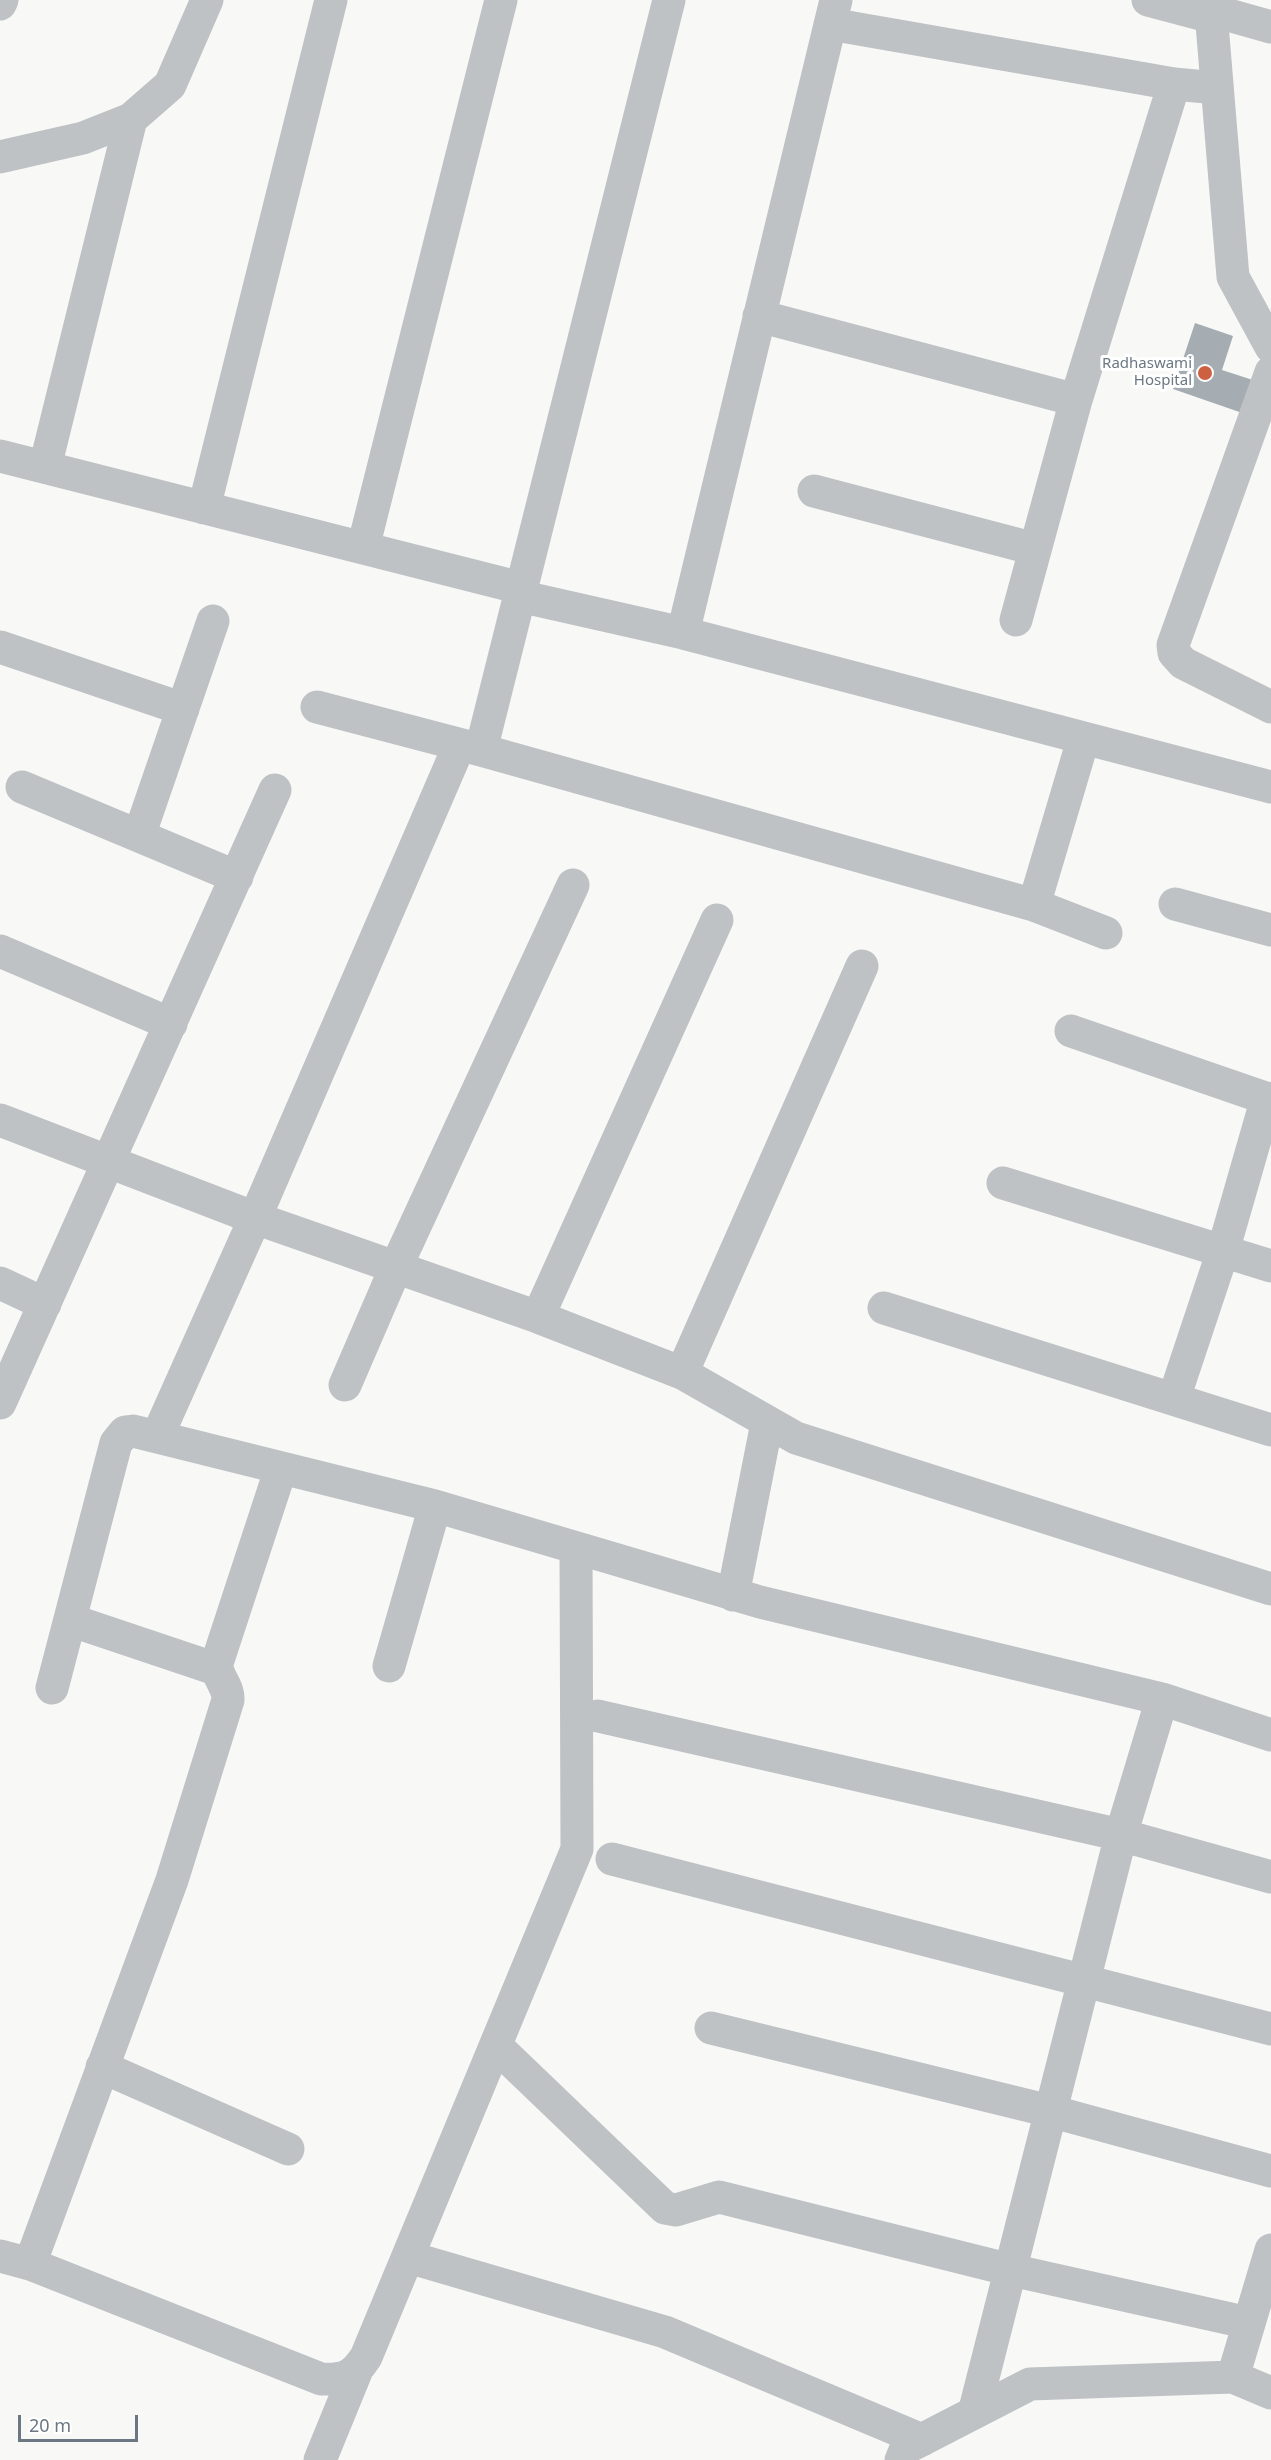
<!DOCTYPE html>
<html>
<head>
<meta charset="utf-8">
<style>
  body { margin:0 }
  #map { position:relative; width:1271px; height:2460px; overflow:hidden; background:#f8f8f6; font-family:"Noto Sans",sans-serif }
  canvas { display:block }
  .scale { position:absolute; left:18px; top:2415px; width:120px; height:27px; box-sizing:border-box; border:3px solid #6b7883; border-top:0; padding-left:8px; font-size:18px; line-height:21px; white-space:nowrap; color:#6b7883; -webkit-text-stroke:4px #fff; paint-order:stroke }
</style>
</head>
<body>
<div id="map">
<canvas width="1271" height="2460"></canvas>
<div class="scale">20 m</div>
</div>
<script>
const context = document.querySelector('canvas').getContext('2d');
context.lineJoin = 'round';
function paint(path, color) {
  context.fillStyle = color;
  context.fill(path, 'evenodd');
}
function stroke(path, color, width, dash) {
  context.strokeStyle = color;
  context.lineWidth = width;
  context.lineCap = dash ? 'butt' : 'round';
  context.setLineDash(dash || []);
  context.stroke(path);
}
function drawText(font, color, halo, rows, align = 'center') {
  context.font = font + ' "Noto Sans",sans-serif';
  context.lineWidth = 6;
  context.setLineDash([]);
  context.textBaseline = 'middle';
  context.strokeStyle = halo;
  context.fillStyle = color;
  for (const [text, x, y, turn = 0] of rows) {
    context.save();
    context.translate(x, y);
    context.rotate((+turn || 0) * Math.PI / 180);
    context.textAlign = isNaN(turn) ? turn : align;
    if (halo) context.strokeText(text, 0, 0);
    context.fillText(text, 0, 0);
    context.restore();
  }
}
paint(new Path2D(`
  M 1195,323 L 1233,336 L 1222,370 L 1259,382 L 1248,415 L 1173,389 Z`), '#a6adb2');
stroke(new Path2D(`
  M 1148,0 L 1212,17
  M 1210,0 L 1233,277 L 1271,347
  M 0,4 L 2,0
  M 1211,10 L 1271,27
  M 830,24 L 1174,84 L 1217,88
  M 0,157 L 83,138 L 131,119 L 170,85 L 207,0
  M 759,316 L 1076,400
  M 1271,372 L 1173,645 L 1174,653 L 1183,663 L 1271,707
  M 0,456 L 521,588
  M 45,467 L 131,119
  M 814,491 L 1035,549
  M 204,508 L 331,0
  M 363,548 L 501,0
  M 519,596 L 683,633 L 1271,787
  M 1016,620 L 1076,400 L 1174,84
  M 683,633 L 836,0
  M 0,647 L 183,709
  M 317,707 L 481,750 L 1034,905 L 1106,933
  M 481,750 L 669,0
  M 22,787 L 237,877
  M 139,836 L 213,621
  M 1175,904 L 1271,930
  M 1034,905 L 1083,740
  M 0,951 L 171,1024
  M 1071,1031 L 1271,1100
  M 0,1120 L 255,1218 L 538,1317 L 682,1373 L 796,1438 L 1271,1589
  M 1003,1183 L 1271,1266
  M 0,1283 L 45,1304
  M 884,1308 L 1271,1430
  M 538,1317 L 717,920
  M 682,1373 L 862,966
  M 345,1385 L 396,1267 L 573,885
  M 1174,1398 L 1223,1251 L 1267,1098
  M 0,1403 L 275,790
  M 157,1437 L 255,1218 L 459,746
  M 733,1595 L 767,1423
  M 70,1620 L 216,1669
  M 389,1666 L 435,1506
  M 52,1688 L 116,1443 L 125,1432 L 133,1431 L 435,1506 L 760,1602 L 1162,1699 L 1271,1735
  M 598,1716 L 1121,1835 L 1271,1877
  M 612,1859 L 1271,2029
  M 711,2028 L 1050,2111 L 1271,2171
  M 496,2046 L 665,2208 L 676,2210 L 719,2197 L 1011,2270 L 1249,2323
  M 102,2067 L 288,2149
  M 0,2256 L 30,2264 L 321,2379 C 344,2380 353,2377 366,2357 L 577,1849 L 576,1548
  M 408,2257 L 665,2332 L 922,2440
  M 30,2264 L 172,1880 L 228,1700 C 229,1686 216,1677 217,1663 L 281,1468
  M 1233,2377 L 1271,2250
  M 974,2413 L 1121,1835 L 1162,1699
  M 320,2460 L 356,2372
  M 901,2460 L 906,2448 L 1030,2384 L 1233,2377 L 1271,2393`), '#bec2c5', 33);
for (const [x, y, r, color] of [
  [1205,373,8,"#cd6040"]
]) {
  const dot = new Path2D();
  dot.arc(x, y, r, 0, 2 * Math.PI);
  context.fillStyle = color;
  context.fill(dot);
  stroke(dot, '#fff', 2);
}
drawText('15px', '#6b7883', '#fff', [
  ["Radhaswami",1192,364],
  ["Hospital",1192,381]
], 'right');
</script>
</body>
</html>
